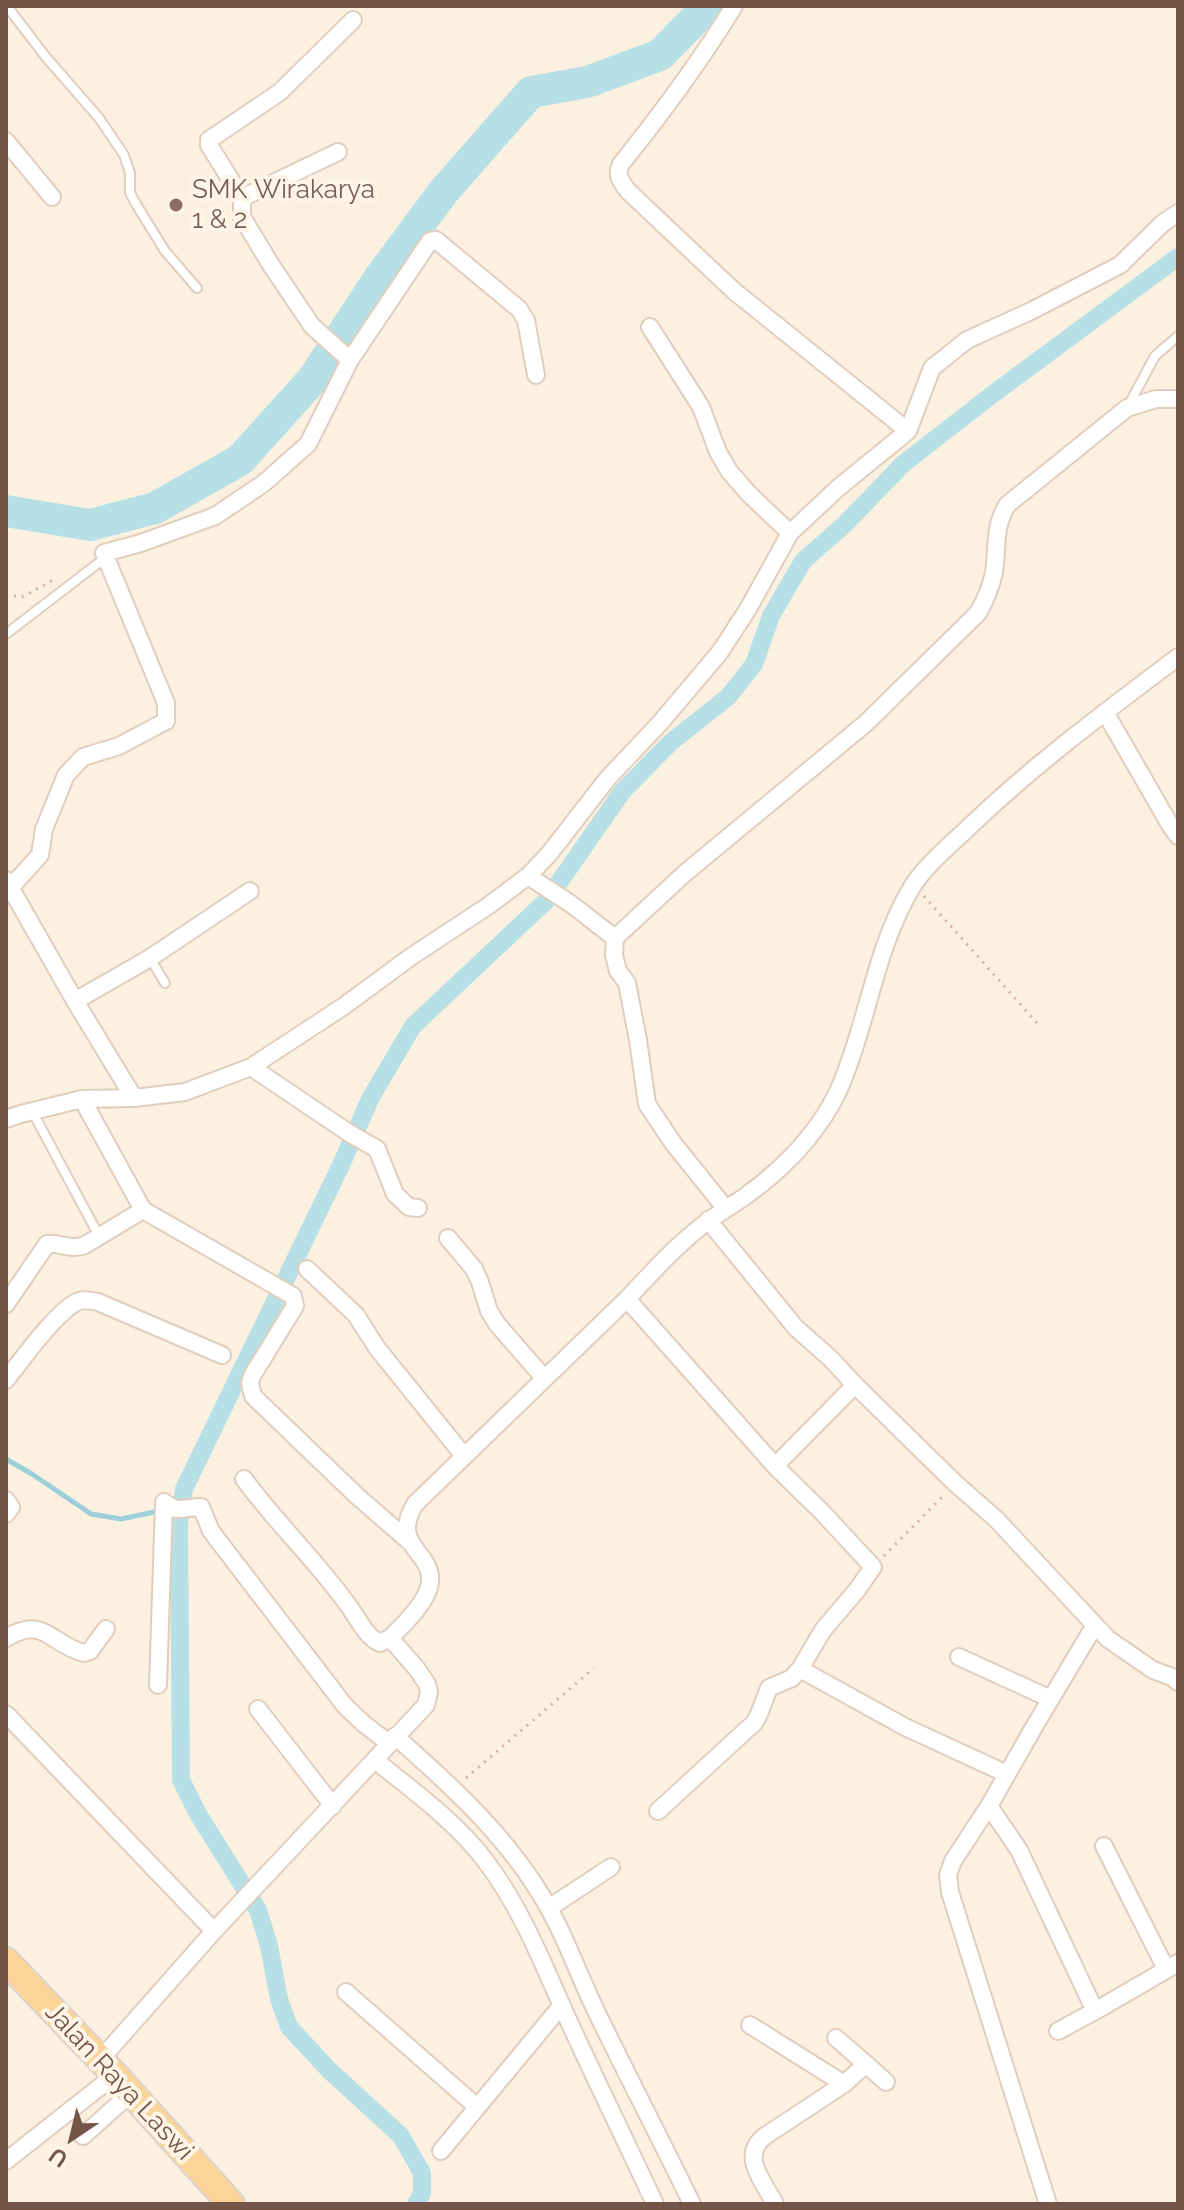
<!DOCTYPE html>
<html>
<head>
<meta charset="utf-8">
<style>
  body { margin:0 }
  #map { position:relative; width:1184px; height:2210px; overflow:hidden; background:#fcf1e1; font-family:Raleway,sans-serif }
  canvas { display:block }
  .frame { position:absolute; inset:0; border:8px solid #735648; pointer-events:none }
  .north { position:absolute; left:32px; top:2098px; width:80px; height:80px; -webkit-text-stroke:6px #fff5e7; paint-order:stroke; rotate:215deg; font-size:22px; font-weight:700; line-height:32px; text-align:center; color:#735648 }
  .north::after { content:''; display:block; margin:auto; width:28px; height:36px; background:#735648; clip-path:polygon(50% 0,100% 100%,50% 72%,0 100%) }
</style>
</head>
<body>
<div id="map">
<canvas width="1184" height="2210"></canvas>
<div class="frame"></div>
<div class="north">U</div>
</div>
<script>
const context = document.querySelector('canvas').getContext('2d');
context.lineJoin = 'round';
function stroke(path, color, width, dash) {
  context.strokeStyle = color;
  context.lineWidth = width;
  context.lineCap = dash ? 'butt' : 'round';
  context.setLineDash(dash || []);
  context.stroke(path);
}
function drawText(font, color, halo, rows, align = 'center') {
  context.font = font + ' Raleway,sans-serif';
  context.lineWidth = 8;
  context.setLineDash([]);
  context.textBaseline = 'middle';
  context.strokeStyle = halo;
  context.fillStyle = color;
  for (const [text, x, y, turn = 0] of rows) {
    context.save();
    context.translate(x, y);
    context.rotate((+turn || 0) * Math.PI / 180);
    context.textAlign = isNaN(turn) ? turn : align;
    if (halo) context.strokeText(text, 0, 0);
    context.fillText(text, 0, 0);
    context.restore();
  }
}
stroke(new Path2D(`
  M 6,1459 L 32,1474 L 91,1514 L 121,1519 L 159,1511`), '#9ccfd7', 5);
stroke(new Path2D(`
  M 416,2204 L 422,2194 L 422,2173 L 401,2136 L 329,2070 L 289,2027 L 279,1999 L 269,1946 L 258,1910 L 198,1814 L 181,1780 L 179,1524 L 184,1489 L 341,1165 L 371,1097 L 413,1026 L 546,901 L 622,792 L 671,742 L 728,697 L 754,664 L 771,616 L 803,561 L 844,525 L 903,464 L 993,394 L 1178,257`), '#b6e0e5', 18);
stroke(new Path2D(`
  M 6,511 L 90,525 L 155,508 L 240,460 L 313,379 L 380,277 L 444,191 L 531,92 L 587,82 L 660,55 L 708,6`), '#b6e0e5', 32);
const service = new Path2D(`
  M 7,6 L 45,56 L 99,118 L 124,155 L 130,173 L 130,193 L 136,204 L 165,251 L 197,288
  M 1128,406 L 1155,356 L 1178,336
  M 6,634 L 105,558
  M 150,958 L 165,983
  M 32,1111 L 99,1236`);
const minor = new Path2D(`
  M 734,6 C 700,62 662,113 621,164 C 615,176 622,183 629,192 L 734,291 L 908,431
  M 6,141 L 52,197
  M 338,152 L 242,198 L 242,217 L 271,265 L 312,326 L 350,360
  M 242,198 L 209,145 L 209,140 L 280,92 L 353,20
  M 650,327 L 701,407 L 718,452 L 729,471 L 749,494 L 790,533
  M 1105,712 L 1170,825 L 1178,836
  M 6,880 L 75,1001 L 134,1098
  M 6,890 L 10,888 L 40,855 L 44,829 L 66,775 L 83,757 L 119,746 L 166,721 L 166,703 L 104,553 L 141,543 L 215,516 L 264,483 L 308,444 L 350,360 L 430,241 L 436,240 L 519,309 L 526,320 L 536,375
  M 615,938 L 684,874 L 866,723 L 978,613 C 985,601 991,587 994,572 C 998,547 993,529 1007,505 L 1127,408 L 1156,399 L 1178,399
  M 75,1001 L 150,958 L 250,891
  M 251,1067 L 349,1133 L 377,1149 L 395,1194 L 409,1207 L 418,1208
  M 6,1119 L 21,1114 L 82,1099 L 134,1098 L 185,1092 L 251,1067 L 344,1006 L 412,956 L 488,906 L 528,876 L 549,854 L 608,778 L 660,723 L 720,652 L 748,609 L 790,533 L 838,488 L 908,431 L 932,368 L 967,340 L 1031,311 L 1120,265 L 1163,223 L 1178,213
  M 726,1209 C 773,1180 817,1138 840,1087 C 868,1022 875,948 912,887 C 924,867 949,846 966,830 C 1032,766 1105,712 1178,657
  M 143,1210 L 293,1296 L 295,1306 L 252,1376 L 250,1383 L 253,1396 L 357,1496 L 411,1543
  M 708,1220 L 796,1328 L 831,1359 L 855,1385 L 955,1483 L 996,1519 L 1108,1639 L 1153,1670 L 1172,1677 L 1178,1682
  M 448,1238 L 474,1269 L 480,1282 L 489,1311 L 497,1324 L 544,1378
  M 307,1269 L 356,1315 L 377,1348 L 464,1456
  M 627,1299 L 775,1466 L 822,1512 L 873,1567 L 857,1590 L 823,1630 L 800,1669 L 905,1727 L 1007,1774
  M 6,1304 L 47,1244 C 61,1242 69,1251 85,1245 L 143,1210 L 82,1099
  M 6,1380 C 21,1361 58,1309 79,1301 C 85,1299 91,1301 98,1302 L 222,1355
  M 775,1466 L 855,1385
  M 244,1479 C 276,1523 316,1560 348,1605 C 357,1617 366,1637 380,1643 L 390,1638
  M 6,1500 L 11,1507 L 6,1514
  M 164,1502 C 176,1514 186,1507 201,1507 L 211,1531 L 227,1552 L 345,1706 L 364,1724 L 389,1743
  M 1095,1625 L 1034,1727 L 989,1806 L 1019,1850 L 1095,2011 L 1178,1963
  M 6,1638 C 45,1615 49,1644 84,1653 L 90,1651 L 106,1629
  M 959,1657 L 1051,1699
  M 158,1685 L 164,1502
  M 258,1709 L 333,1806
  M 6,1714 L 214,1931
  M 395,1736 C 447,1782 499,1829 536,1887 C 562,1926 577,1972 597,2013 C 628,2077 661,2140 692,2204
  M 375,1760 C 413,1791 454,1820 484,1859 C 518,1903 539,1954 561,2004 C 591,2071 624,2137 655,2204
  M 989,1806 L 953,1861 L 948,1875 L 950,1892 L 1048,2204
  M 658,1811 L 754,1723 L 759,1714 L 769,1688 L 792,1678 L 800,1669
  M 1104,1846 L 1166,1969
  M 549,1908 L 611,1867
  M 346,1992 L 477,2107
  M 750,2025 L 844,2084 L 765,2136 C 739,2156 764,2182 775,2204
  M 1058,2031 L 1095,2011
  M 836,2038 L 866,2064
  M 100,2060 L 214,1931 L 426,1705 L 429,1692 L 427,1684 L 417,1669 L 390,1638 C 403,1625 429,1601 430,1581 C 432,1551 390,1546 415,1504 L 627,1299 C 657,1267 688,1232 726,1209 L 673,1143 L 647,1104 L 638,1040 L 627,983 L 618,971 L 614,955 L 615,938 L 571,904 L 528,876
  M 844,2084 L 866,2064 L 886,2082
  M 83,2136 L 131,2093
  M 441,2151 L 562,2005
  M 6,2161 L 115,2075`);
const primary = new Path2D(`
  M 6,1961 L 115,2075 L 231,2204`);
stroke(service, '#e0cdbd', 12);
stroke(minor, '#e0cdbd', 20);
stroke(primary, '#dbd3cf', 30);
stroke(new Path2D(`
  M 6,595 L 22,597 L 55,579
  M 924,896 L 1038,1024
  M 884,1556 L 943,1496
  M 466,1778 L 594,1668`), '#d6b19c', 3, [2, 6]);
stroke(service, '#fff', 8);
stroke(minor, '#fff', 16);
stroke(primary, '#fbd499', 26);
for (const [x, y, r, color] of [
  [176,205,8,"#8d6e63"]
]) {
  const dot = new Path2D();
  dot.arc(x, y, r, 0, 2 * Math.PI);
  context.fillStyle = color;
  context.fill(dot);
  stroke(dot, '#fff5e7', 3);
}
drawText('26px', '#785e54', '#fff5e7', [
  ["SMK Wirakarya",192,190],
  ["1 & 2",192,220]
], 'left');
drawText('26px', '#735648', '#fff5e7', [
  ["Jalan Raya Laswi",119,2082,47]
]);
</script>
</body>
</html>
